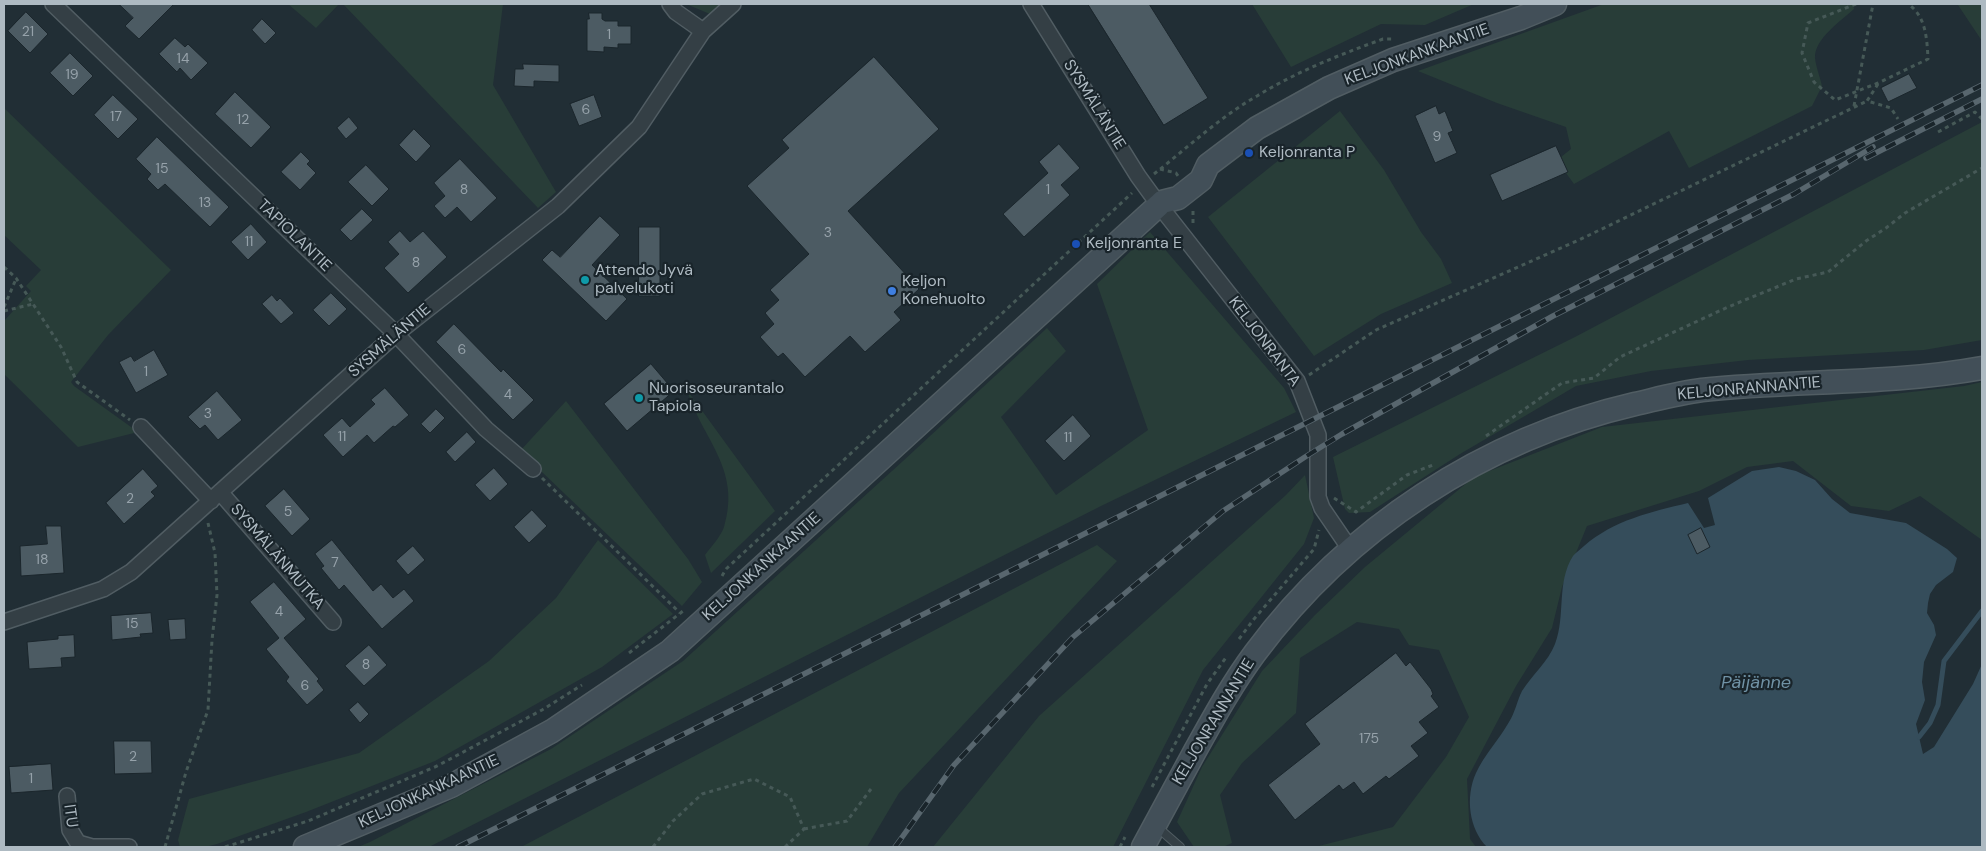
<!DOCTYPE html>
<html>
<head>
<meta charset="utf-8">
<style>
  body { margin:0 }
  #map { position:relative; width:1986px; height:851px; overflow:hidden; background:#212e35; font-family:"DM Sans",sans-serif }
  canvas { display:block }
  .frame { position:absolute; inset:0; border:5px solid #aebac2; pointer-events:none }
</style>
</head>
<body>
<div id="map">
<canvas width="1986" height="851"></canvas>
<div class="frame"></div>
</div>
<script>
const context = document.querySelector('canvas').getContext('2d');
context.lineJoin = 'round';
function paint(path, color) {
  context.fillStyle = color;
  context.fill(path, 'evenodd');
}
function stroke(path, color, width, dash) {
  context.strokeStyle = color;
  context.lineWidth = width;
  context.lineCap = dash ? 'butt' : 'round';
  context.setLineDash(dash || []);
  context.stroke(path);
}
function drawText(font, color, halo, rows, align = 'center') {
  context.font = font + ' "DM Sans",sans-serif';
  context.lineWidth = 4.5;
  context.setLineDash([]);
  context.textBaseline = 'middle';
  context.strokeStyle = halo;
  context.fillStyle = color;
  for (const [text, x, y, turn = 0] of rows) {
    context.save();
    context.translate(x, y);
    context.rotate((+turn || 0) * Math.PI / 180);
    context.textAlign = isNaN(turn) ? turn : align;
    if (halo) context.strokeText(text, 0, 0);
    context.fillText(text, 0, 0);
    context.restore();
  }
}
paint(new Path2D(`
  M 288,4 L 339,4 L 316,28 Z
  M 343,4 L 503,4 L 493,85 L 556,192 L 538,208 Z
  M 686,4 L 721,4 L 710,14 Z
  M 1252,4 L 1474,4 L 1425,25 L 1381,24 L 1291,67 Z
  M 1604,4 L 1853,4 L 1854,9 C 1841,21 1814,39 1815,58 C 1816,67 1820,77 1822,86 L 1812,106 L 1689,168 L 1669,131 L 1574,184 L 1566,173 L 1561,157 L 1571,149 L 1566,127 L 1497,103 L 1418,71 Z
  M 1954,4 L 1982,4 L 1982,41 L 1958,5 Z
  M 4,108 L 171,270 L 108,335 L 71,382 L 74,386 L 138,432 L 78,447 L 4,374 L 4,321 L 31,291 L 26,286 L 41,270 L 4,235 Z
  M 1340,111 L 1384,170 L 1421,232 L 1441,259 L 1452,283 L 1381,314 L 1314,356 L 1208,217 Z
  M 1982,122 L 1982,340 L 1924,350 L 1748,360 L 1651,371 L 1576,386 L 1460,454 L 1370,512 L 1349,513 L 1345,509 L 1333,457 L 1575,337 Z
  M 1150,232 L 1284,388 L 1296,412 L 1101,506 L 429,847 L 358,847 L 370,842 L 551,749 L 683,661 L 903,461 L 1047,328 L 1066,351 L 1001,417 L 1056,495 L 1148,430 L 1097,284 Z
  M 1982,382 L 1982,540 L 1920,496 L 1889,511 L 1851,506 L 1793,461 L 1747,467 L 1699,491 L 1587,526 L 1562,587 L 1552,628 L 1516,686 L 1467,779 L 1470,839 L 1476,847 L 1315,847 L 1393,827 L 1446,757 L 1469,717 L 1439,650 L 1409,645 L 1399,629 L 1357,622 L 1300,658 L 1296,713 L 1242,763 L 1220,795 L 1232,843 L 1223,847 L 1194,847 L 1177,822 L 1202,767 L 1262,671 L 1315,615 L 1365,567 L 1474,477 L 1602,427 L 1964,386 Z
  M 687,390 L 775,511 L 711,573 L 705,555 C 711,547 721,536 724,527 C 742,469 702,439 687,390 Z
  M 566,401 L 688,559 L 702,582 L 682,606 L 520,451 Z
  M 1305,475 L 1314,518 L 1304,544 L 1203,670 L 1113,847 L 933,847 L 1039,716 L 1286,495 Z
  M 598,540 L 673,614 L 602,667 L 435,761 L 306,812 L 217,844 L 205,847 L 180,847 L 178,840 L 189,799 L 359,753 L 489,661 L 556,598 Z
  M 1097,545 L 1117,561 L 899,793 L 867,847 L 521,847 Z`), '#283d38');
paint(new Path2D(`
  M 1779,467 L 1796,471 L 1815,480 L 1832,499 L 1850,513 L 1906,523 L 1947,549 L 1957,558 L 1953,572 L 1936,585 L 1930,594 L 1928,603 L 1927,613 L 1934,625 L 1936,635 L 1924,662 L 1922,682 L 1925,700 L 1916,724 L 1923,754 L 1934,747 L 1973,684 L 1982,664 L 1982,847 L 1487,847 C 1469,829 1465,797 1476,773 C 1484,755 1499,740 1509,722 C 1515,713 1517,701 1522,691 C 1532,675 1548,662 1555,644 C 1566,615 1556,583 1573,556 C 1576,552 1581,549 1584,546 C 1614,520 1651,512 1688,503 L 1704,528 L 1715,525 L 1708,498 L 1752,471 Z`), '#354d5b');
stroke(new Path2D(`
  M 1919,737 L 1930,723 L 1938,705 L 1944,661 L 1982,611`), '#354d5b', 5);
const building = new Path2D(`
  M 119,4 L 174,4 L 139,39 L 125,26 L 133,18 Z
  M 1088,4 L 1149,4 L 1208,98 L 1164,125 Z
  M 26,12 L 48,34 L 30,53 L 8,31 Z
  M 589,13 L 602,13 L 602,19 L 605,21 L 618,21 L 618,26 L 631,26 L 631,44 L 618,44 L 618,48 L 604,47 L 604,52 L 587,51 L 587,19 L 589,19 Z
  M 262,19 L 276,33 L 265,44 L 252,30 Z
  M 175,38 L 185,47 L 188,44 L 208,63 L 191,80 L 180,68 L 177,72 L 159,54 Z
  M 70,53 L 93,76 L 73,96 L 50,73 Z
  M 874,57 L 939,129 L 848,211 L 919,289 L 894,312 L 901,320 L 865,352 L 850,336 L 805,377 L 783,353 L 778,357 L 760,337 L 774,324 L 765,313 L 779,300 L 770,290 L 809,254 L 747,186 L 789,148 L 782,140 Z
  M 523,64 L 559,65 L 559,82 L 534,81 L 534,87 L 514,86 L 515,69 L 523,69 Z
  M 1909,74 L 1917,88 L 1888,102 L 1881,88 Z
  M 235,92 L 271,127 L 251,148 L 215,114 Z
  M 113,95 L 138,119 L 118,139 L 94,115 Z
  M 594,95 L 602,117 L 579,126 L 570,104 Z
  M 1436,106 L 1439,114 L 1445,111 L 1453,131 L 1448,133 L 1457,153 L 1435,163 L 1415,116 Z
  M 349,117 L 358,128 L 346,139 L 337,128 Z
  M 414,129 L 431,146 L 416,162 L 399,145 Z
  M 157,137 L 229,207 L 210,227 L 165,184 L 158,190 L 147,179 L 151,174 L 136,159 Z
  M 1059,144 L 1080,168 L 1061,185 L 1070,195 L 1024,237 L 1003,214 L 1048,173 L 1039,162 Z
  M 1556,146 L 1568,172 L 1502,201 L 1490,175 Z
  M 301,152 L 310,161 L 307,164 L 316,173 L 300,190 L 281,172 Z
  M 460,159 L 497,198 L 471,222 L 457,207 L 445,218 L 434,206 L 445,196 L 434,183 Z
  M 366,165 L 389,189 L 372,206 L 348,182 Z
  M 362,209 L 373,220 L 351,241 L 340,230 Z
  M 600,216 L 620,235 L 592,265 L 627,299 L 606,321 L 542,260 L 552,250 L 560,257 Z
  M 251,224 L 267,242 L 248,260 L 231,242 Z
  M 639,227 L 660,227 L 660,296 L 639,296 Z
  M 400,231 L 410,242 L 423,231 L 447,257 L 408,293 L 384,268 L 399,254 L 388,242 Z
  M 331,293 L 347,309 L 329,326 L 313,310 Z
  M 272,295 L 277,301 L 280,298 L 294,313 L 281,324 L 262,304 Z
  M 454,324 L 501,372 L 503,369 L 534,400 L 513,420 L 436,342 Z
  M 154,350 L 168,375 L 136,393 L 119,362 L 131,356 L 134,361 Z
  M 651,364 L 674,391 L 627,431 L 604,404 Z
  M 385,388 L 409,415 L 395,427 L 393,426 L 374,443 L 367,435 L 343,457 L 323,435 L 342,418 L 350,427 L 375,404 L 371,400 Z
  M 217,391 L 242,420 L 218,440 L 205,425 L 200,429 L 188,417 Z
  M 436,409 L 445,418 L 430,433 L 421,424 Z
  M 1073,415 L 1091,436 L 1064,461 L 1045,441 Z
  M 467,432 L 476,442 L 455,462 L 446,452 Z
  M 494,468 L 508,484 L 490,501 L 475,485 Z
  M 143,469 L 158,486 L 151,492 L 155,496 L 124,524 L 106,503 Z
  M 284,489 L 310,519 L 292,536 L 265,506 Z
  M 532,510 L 547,526 L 529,543 L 514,527 Z
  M 46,526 L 61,526 L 64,573 L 21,576 L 20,546 L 47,544 Z
  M 1701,528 L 1710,547 L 1697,554 L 1688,535 Z
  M 332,540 L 373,591 L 381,584 L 393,598 L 404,589 L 414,601 L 382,629 L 344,585 L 339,590 L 321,568 L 324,566 L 315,554 Z
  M 413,546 L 425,560 L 408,575 L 396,561 Z
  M 274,582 L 306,619 L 284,638 L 319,679 L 317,681 L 324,690 L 307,705 L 286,681 L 289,677 L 266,649 L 279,638 L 250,602 Z
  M 151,613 L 153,633 L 140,634 L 141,637 L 112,640 L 111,616 Z
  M 185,619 L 186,639 L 170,640 L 168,620 Z
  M 74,635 L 75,657 L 61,658 L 62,667 L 29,669 L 27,642 L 58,639 L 58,636 Z
  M 369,645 L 387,665 L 364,686 L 345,666 Z
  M 1396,653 L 1406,666 L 1410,662 L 1431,689 L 1433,694 L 1431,696 L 1439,707 L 1419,722 L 1428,733 L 1411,746 L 1419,756 L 1389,779 L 1386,776 L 1363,794 L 1354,782 L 1343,790 L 1339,785 L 1295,820 L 1268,785 L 1320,744 L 1305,724 Z
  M 358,702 L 369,714 L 360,723 L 349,710 Z
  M 114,741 L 151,741 L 152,773 L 115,774 Z
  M 51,764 L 53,790 L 11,793 L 9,767 Z`);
paint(building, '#4c5b63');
stroke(building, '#1b262c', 1);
const lane = new Path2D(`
  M 1156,826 L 1180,847`);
const street = new Path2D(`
  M 53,4 L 396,334 L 486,429 L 533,469
  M 670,4 L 676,12 L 703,31
  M 1031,4 L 1138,176 L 1159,205 L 1297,381 L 1318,435 L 1318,497 L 1322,508 L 1350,549
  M 141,427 L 211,501
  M 220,492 L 333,622
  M 4,622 L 103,589 L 131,572 L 396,334 L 558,206 L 639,127 L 703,31 L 733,4
  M 67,796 L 70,830 L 78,843 L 92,847 L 129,847`);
const secondary = new Path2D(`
  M 305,847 L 451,786 L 552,731 L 670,651 L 1159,205 L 1162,202 L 1178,198 L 1201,180 L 1208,165 L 1257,128 L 1329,88 L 1393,60 L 1521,18 L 1555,4
  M 1143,847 C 1160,815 1178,783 1195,751 C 1214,717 1232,684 1255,653 C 1348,528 1484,439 1635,404 C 1657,399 1679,393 1702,390 C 1795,380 1889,385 1982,368`);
stroke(lane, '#515d63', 10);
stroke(street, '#515d63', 18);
stroke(secondary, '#515d63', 25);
stroke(new Path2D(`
  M 1856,4 L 1808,23 L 1802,53 L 1814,82 L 1835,100 L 1878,83 L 1928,59 C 1927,39 1926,16 1908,4
  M 1878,84 L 1867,101 L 1891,108 L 1898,119
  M 1854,106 L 1873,4
  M 1938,132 L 1975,112 L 1982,119
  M 1160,169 L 1176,173 L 1178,176
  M 1154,174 C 1187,148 1220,117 1257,96 C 1298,71 1339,55 1383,39 L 1393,39
  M 1193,223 L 1193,209
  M 4,267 L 16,278 L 33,304 L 61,347 L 77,382 L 130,420
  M 4,307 L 16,279
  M 4,311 L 33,304
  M 1309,375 L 1376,330 L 1579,240 L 1867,101
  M 1486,436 L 1562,383 L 1594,378 L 1620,357 L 1728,307 L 1796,279 L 1828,272 L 1866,241 L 1886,228 L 1905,213 L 1982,168
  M 542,478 L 680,613
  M 1334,498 L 1356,512 L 1407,475 L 1433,465
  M 722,576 L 726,569 L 1132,193
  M 1239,639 L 1254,619 L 1314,549 L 1319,530
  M 629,653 L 683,611
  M 1152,787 L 1207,684 L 1227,656
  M 804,829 L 847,821 L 871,789
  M 165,847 L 186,772 L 208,710 L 212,640 L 217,595 L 215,553 L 208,523
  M 225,847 L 308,821 L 437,766 L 542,710 L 582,685
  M 653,847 L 673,821 L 702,794 L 754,779 L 790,797 L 804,829 L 785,847
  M 1120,847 L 1125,837`), '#465957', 3, [4, 4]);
stroke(lane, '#343f45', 8);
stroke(street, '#343f45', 15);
stroke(secondary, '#424f58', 22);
const rail = new Path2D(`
  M 1866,158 L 1982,99
  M 458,847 L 1982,85
  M 895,847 L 954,765 L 1073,637 L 1223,511 L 1305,457 L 1342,434 L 1553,316 L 1794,194 L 1873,147`);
stroke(rail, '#58666e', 5.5);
stroke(rail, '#19242a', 4, [11]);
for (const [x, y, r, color] of [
  [1249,153,5,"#1a4fb4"],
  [1076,244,5,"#1a4fb4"],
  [585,280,5,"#0f9aa8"],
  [892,291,5,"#3f7fe0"],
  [639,398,5,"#0f9aa8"]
]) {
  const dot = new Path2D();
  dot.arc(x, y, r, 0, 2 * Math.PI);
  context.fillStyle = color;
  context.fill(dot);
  stroke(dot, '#19242a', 2);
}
drawText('14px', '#96a2aa', null, [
  ["21",28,32],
  ["1",609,35],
  ["14",183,59],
  ["19",72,75],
  ["6",586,110],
  ["17",116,117],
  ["12",243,120],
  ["9",1437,137],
  ["15",162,169],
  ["8",464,190],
  ["1",1048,190],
  ["13",205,203],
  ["3",828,233],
  ["11",249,242],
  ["8",416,263],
  ["6",462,350],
  ["1",146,372],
  ["4",508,395],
  ["3",208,414],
  ["11",342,437],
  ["11",1068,438],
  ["2",130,499],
  ["5",288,512],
  ["18",42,560],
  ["7",335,563],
  ["4",279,612],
  ["15",132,624],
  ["8",366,665],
  ["6",305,686],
  ["175",1369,739],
  ["2",133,757],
  ["1",31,779]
]);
drawText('16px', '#aebac2', '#19242a', [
  ["KELJONKANKAANTIE",1417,55,-20],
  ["SYSMÄLÄNTIE",1094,105,58],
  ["TAPIOLANTIE",294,236,44],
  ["SYSMÄLÄNTIE",390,341,-41],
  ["KELJONRANTA",1264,342,53],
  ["KELJONRANNANTIE",1749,389,-5],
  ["SYSMÄLÄNMUTKA",277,557,49],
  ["KELJONKANKAANTIE",762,567,-42],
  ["KELJONRANNANTIE",1214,722,-59],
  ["KELJONKANKAANTIE",429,792,-25],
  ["ITU",70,816,82]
]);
drawText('16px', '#aebac2', '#19242a', [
  ["Keljonranta P",1259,153],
  ["Keljonranta E",1086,244],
  ["Attendo Jyvä",595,271],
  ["palvelukoti",595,289],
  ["Keljon",902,282],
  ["Konehuolto",902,300],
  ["Nuorisoseurantalo",649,389],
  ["Tapiola",649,407]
], 'left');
drawText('italic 18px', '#7092a5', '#19242a', [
  ["Päijänne",1756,683]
]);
</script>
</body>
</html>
